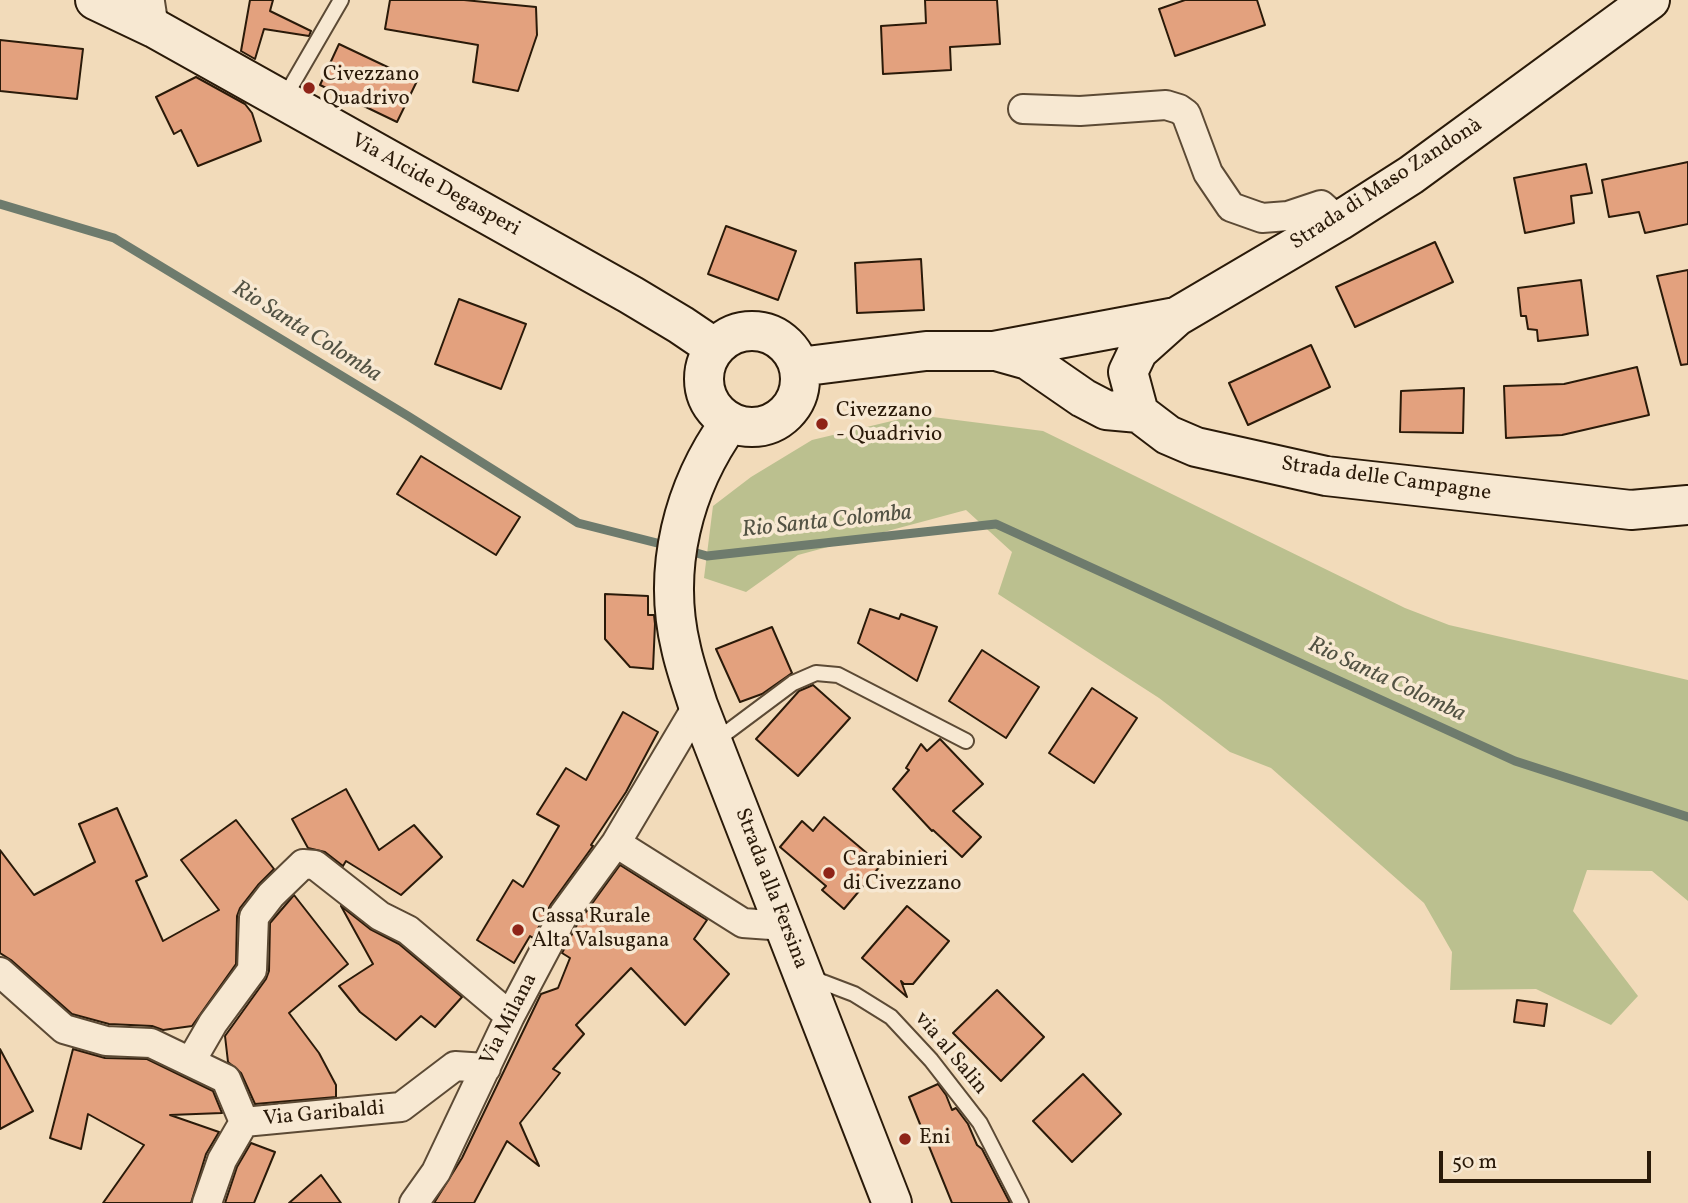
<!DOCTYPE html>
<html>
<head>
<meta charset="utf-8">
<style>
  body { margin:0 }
  #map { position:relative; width:1688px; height:1203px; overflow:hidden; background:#f2dbba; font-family:Vollkorn,serif }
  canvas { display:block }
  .scale { position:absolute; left:1439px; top:1151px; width:212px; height:32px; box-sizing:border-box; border:4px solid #2a1a09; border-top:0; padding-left:9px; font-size:21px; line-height:24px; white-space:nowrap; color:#2a1a09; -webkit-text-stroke:5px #f7e8d2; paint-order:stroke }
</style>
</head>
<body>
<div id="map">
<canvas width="1688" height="1203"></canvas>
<div class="scale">50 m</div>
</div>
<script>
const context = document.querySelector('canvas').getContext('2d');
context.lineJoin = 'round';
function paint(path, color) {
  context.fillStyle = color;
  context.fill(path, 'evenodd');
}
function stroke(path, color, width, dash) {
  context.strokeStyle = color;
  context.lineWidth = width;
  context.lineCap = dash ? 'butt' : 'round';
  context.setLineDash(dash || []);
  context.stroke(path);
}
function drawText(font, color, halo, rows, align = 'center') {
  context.font = font + ' Vollkorn,serif';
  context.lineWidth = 7;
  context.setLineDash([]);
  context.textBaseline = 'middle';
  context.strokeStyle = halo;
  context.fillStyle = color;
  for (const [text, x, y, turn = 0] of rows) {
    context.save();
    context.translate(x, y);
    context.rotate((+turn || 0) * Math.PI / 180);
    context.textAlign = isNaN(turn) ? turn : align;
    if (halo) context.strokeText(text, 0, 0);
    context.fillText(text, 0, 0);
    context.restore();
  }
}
paint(new Path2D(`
  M 917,415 L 1043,431 L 1405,608 L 1449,625 L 1688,680 L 1688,901 L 1652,871 L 1587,870 L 1573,911 L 1638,996 L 1611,1025 L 1536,989 L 1450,990 L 1452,952 L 1424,903 L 1271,768 L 1230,752 L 1159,698 L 998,594 L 1012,552 L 966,510 L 798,555 L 746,592 L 704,578 L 713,506 L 751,477 L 812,440 Z`), '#bbc08f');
stroke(new Path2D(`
  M 0,204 L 114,238 L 408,416 L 578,523 L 669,546
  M 686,550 L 707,556 L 996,524 L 1515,761 L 1688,817`), '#6e7b6d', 9);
const building = new Path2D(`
  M 250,0 L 273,0 L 270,11 L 311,31 L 309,36 L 264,29 L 255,59 L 241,51 Z
  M 390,0 L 464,0 L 536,7 L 537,35 L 518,91 L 473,82 L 478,45 L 385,29 Z
  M 925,0 L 997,0 L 1000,44 L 950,47 L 951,70 L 883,74 L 881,26 L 926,23 Z
  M 1185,0 L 1257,0 L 1265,25 L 1175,56 L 1159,9 Z
  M 0,40 L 83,49 L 77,99 L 0,91 Z
  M 339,44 L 417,81 L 397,122 L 320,85 Z
  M 196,77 L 245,104 L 252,113 L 261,141 L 198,166 L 181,130 L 174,134 L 156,97 Z
  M 1688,162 L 1688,224 L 1645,233 L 1639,212 L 1609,217 L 1602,180 Z
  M 1586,164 L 1592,193 L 1571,196 L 1574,223 L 1525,233 L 1514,178 Z
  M 726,226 L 796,251 L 778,300 L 708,274 Z
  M 1435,242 L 1453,282 L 1355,327 L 1336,287 Z
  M 921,259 L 924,310 L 857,313 L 855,263 Z
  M 1688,270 L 1688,364 L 1681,365 L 1657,276 Z
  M 1581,280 L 1588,335 L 1538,341 L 1537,330 L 1528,329 L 1526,316 L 1521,316 L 1518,288 Z
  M 459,299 L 526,324 L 501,389 L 435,364 Z
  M 1311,345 L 1330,387 L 1248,425 L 1229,383 Z
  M 1637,367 L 1649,415 L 1562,435 L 1506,438 L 1504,386 L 1564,384 Z
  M 1464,388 L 1463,433 L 1400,432 L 1401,391 Z
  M 421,456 L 520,517 L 496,555 L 397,494 Z
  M 605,594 L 648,596 L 648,615 L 654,615 L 655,624 L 653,669 L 630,667 L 605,639 Z
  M 870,609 L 899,619 L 901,614 L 937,627 L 917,681 L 858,643 Z
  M 772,627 L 792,673 L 762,694 L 740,702 L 716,649 Z
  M 982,650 L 1039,687 L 1006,738 L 949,701 Z
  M 813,685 L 850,718 L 798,776 L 756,739 L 799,691 Z
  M 1092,688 L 1137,718 L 1094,783 L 1049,753 Z
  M 623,712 L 658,732 L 626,792 L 591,845 L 593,846 L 551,904 L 533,938 L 530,936 L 514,963 L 477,940 L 513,880 L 523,887 L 559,826 L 537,814 L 566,768 L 586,780 Z
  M 940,739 L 983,784 L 953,811 L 981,837 L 962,857 L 933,830 L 932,831 L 893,789 L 909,770 L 906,768 L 921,744 L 927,751 Z
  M 346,789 L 379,850 L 414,825 L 442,857 L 401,895 L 346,861 L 343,866 L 325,852 L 308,848 L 292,819 Z
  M 117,808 L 147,876 L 136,881 L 163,941 L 219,910 L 181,860 L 236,820 L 274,869 L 258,885 L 240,908 L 237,916 L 236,964 L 192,1026 L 163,1030 L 152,1026 L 109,1024 L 72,1014 L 11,960 L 0,953 L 0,850 L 34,895 L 95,862 L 79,824 Z
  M 824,817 L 881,865 L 844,909 L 822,890 L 826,886 L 780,847 L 802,821 L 813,831 Z
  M 620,865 L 707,920 L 694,939 L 729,974 L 685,1025 L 631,968 L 576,1025 L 584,1034 L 553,1069 L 560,1073 L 520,1123 L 539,1166 L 507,1141 L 474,1203 L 434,1203 L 462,1158 L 541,994 L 558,988 L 570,958 L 562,953 L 578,923 Z
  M 294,895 L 348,964 L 289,1013 L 319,1053 L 336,1085 L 336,1097 L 255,1104 L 241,1073 L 228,1062 L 225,1036 L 266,979 L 269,971 L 270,923 Z
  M 341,906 L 370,929 L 399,944 L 462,997 L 435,1027 L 421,1016 L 396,1040 L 360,1012 L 339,986 L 373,964 Z
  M 907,906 L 949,941 L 913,984 L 904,984 L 901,981 L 907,997 L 862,958 Z
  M 997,990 L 1044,1037 L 1001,1081 L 953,1033 Z
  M 1517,1000 L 1547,1004 L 1544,1026 L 1514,1022 Z
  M 0,1049 L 33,1111 L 0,1129 Z
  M 73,1049 L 105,1058 L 147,1059 L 213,1091 L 222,1113 L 170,1115 L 219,1132 L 206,1154 L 191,1203 L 103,1203 L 144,1145 L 88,1114 L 81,1149 L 50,1138 Z
  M 1083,1074 L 1121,1114 L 1072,1162 L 1033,1121 Z
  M 938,1084 L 946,1095 L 952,1110 L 956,1108 L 968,1124 L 977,1145 L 982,1149 L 1010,1203 L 952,1203 L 909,1097 Z
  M 251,1143 L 275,1152 L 254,1203 L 225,1203 L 237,1167 Z
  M 321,1175 L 341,1203 L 289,1203 Z`);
paint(building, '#e3a17e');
stroke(building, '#2a1a09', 2);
const lane = new Path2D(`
  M 283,100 L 341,0
  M 714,742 L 793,683 L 816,673 L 838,675 L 966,741
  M 812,978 L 854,994 L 891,1017 L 931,1060 L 980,1123 L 1021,1203`);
const street = new Path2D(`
  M 147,0 L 150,2 L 154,28
  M 1023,109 L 1080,111 L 1166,105 L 1179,109 L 1186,114 L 1208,173 L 1231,207 L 1262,218 L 1288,216 L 1321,205 L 1339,221
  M 616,843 L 743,923 L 785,926
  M 0,972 L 64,1029 L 106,1041 L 151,1043 L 226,1079 L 244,1122
  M 191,1061 L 213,1023 L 252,970 L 254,917 L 271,895 L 303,864 L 315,865 L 380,916 L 408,930 L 510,1016
  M 244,1122 L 401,1107 L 455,1066 L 486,1068
  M 207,1203 L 222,1160 L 244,1122
  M 414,1203 L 436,1172 L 510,1016 L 564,914 L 616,843 L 698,705`);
const secondary = new Path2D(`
  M 95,0 L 154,28 L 631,295 L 681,325 L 715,348
  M704 379a48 48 0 1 1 96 0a48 48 0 1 1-96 0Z
  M 996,351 L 1028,360 L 1083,398 L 1106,410 L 1139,413
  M 799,367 L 926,351 L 994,351 L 1176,317
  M 1128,372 L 1138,351 L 1176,317 L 1339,221 L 1411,175 L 1650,0
  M 1128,372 L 1139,413 L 1168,435 L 1196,447 L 1326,476 L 1631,510 L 1688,505
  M 730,422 C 683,487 662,569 681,648 C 685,667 692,686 698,705 L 892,1203`);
stroke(lane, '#5c4a35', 18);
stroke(street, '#5c4a35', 32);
stroke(secondary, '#2a1a09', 42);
stroke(lane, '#f7e8d2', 14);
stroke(street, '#f7e8d2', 28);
stroke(secondary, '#f7e8d2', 38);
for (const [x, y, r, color] of [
  [309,88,7,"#8f2418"],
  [822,424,7,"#8f2418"],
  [829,873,7,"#8f2418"],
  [518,930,7,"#8f2418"],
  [905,1139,7,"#8f2418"]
]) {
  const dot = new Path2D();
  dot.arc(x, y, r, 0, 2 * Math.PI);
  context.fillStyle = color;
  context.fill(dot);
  stroke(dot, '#f7e8d2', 2.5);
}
drawText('21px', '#2a1a09', '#f7e8d2', [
  ["Civezzano",323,76],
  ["Quadrivo",323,100],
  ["Civezzano",836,412],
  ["- Quadrivio",836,436],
  ["Carabinieri",843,861],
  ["di Civezzano",843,885],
  ["Cassa Rurale",532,918],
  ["Alta Valsugana",532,942],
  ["Eni",919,1139]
], 'left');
drawText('21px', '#2a1a09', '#f7e8d2', [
  ["Strada di Maso Zandonà",1387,185,-33],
  ["Via Alcide Degasperi",435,186,29],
  ["Strada delle Campagne",1386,480,8],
  ["Strada alla Fersina",770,889,69],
  ["Via Milana",510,1020,-63],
  ["via al Salin",950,1054,50],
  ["Via Garibaldi",324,1115,-5]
]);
drawText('italic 23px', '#525243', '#f7e8d2', [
  ["Rio Santa Colomba",306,333,32],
  ["Rio Santa Colomba",827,523,-6],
  ["Rio Santa Colomba",1386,681,25]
]);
</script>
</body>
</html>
